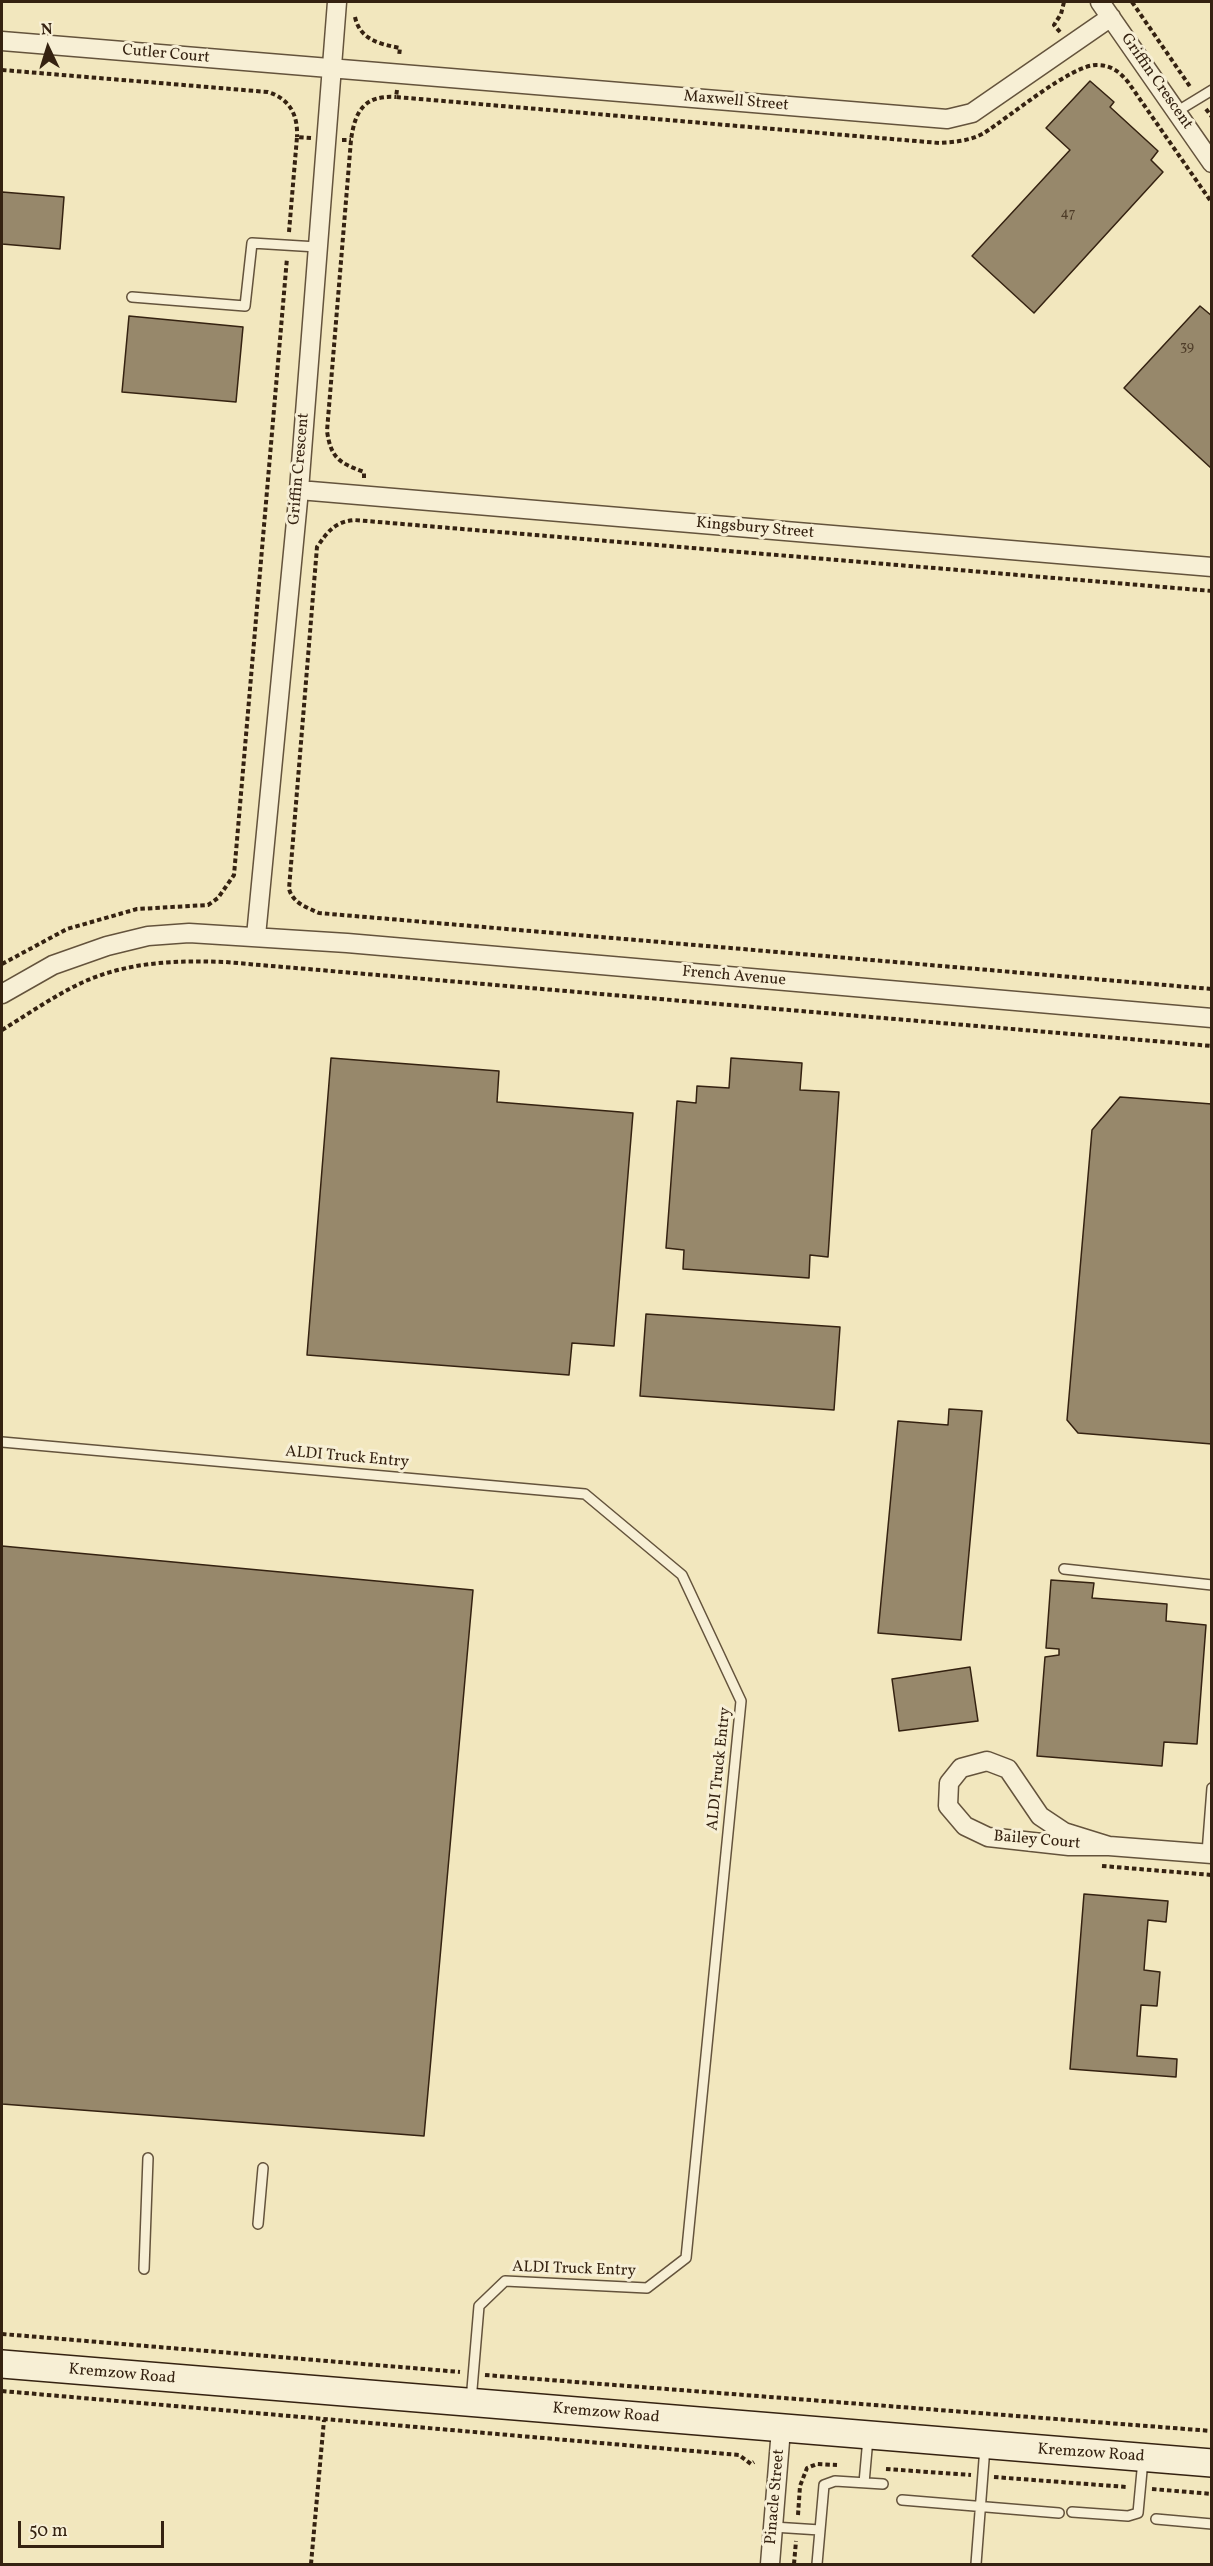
<!DOCTYPE html>
<html>
<head>
<meta charset="utf-8">
<style>
  body { margin:0 }
  #map { position:relative; width:1213px; height:2566px; overflow:hidden; background:#f2e7be; font-family:Vollkorn,serif }
  canvas { display:block }
  .frame { position:absolute; inset:0; border:3px solid #352211; pointer-events:none }
  .north { position:absolute; left:18px; top:18px; width:60px; height:60px; -webkit-text-stroke:4px #f7efd5; paint-order:stroke; rotate:356deg; font-size:16px; font-weight:700; line-height:24px; text-align:center; color:#352211 }
  .north::after { content:''; display:block; margin:auto; width:21px; height:27px; background:#352211; clip-path:polygon(50% 0,100% 100%,50% 72%,0 100%) }
  .scale { position:absolute; left:18px; top:2521px; width:146px; height:27px; box-sizing:border-box; border:3px solid #352211; border-top:0; padding-left:8px; font-size:18px; line-height:21px; white-space:nowrap; color:#352211; -webkit-text-stroke:4px #f7efd5; paint-order:stroke }
</style>
</head>
<body>
<div id="map">
<canvas width="1213" height="2566"></canvas>
<div class="frame"></div>
<div class="north">N</div>
<div class="scale">50 m</div>
</div>
<script>
const context = document.querySelector('canvas').getContext('2d');
context.lineJoin = 'round';
function paint(path, color) {
  context.fillStyle = color;
  context.fill(path, 'evenodd');
}
function stroke(path, color, width, dash) {
  context.strokeStyle = color;
  context.lineWidth = width;
  context.lineCap = dash ? 'butt' : 'round';
  context.setLineDash(dash || []);
  context.stroke(path);
}
function drawText(font, color, halo, rows, align = 'center') {
  context.font = font + ' Vollkorn,serif';
  context.lineWidth = 6;
  context.setLineDash([]);
  context.textBaseline = 'middle';
  context.strokeStyle = halo;
  context.fillStyle = color;
  for (const [text, x, y, turn = 0] of rows) {
    context.save();
    context.translate(x, y);
    context.rotate((+turn || 0) * Math.PI / 180);
    context.textAlign = isNaN(turn) ? turn : align;
    if (halo) context.strokeText(text, 0, 0);
    context.fillText(text, 0, 0);
    context.restore();
  }
}
const building = new Path2D(`
  M 1090,81 L 1114,102 L 1110,107 L 1158,151 L 1151,160 L 1163,172 L 1034,313 L 972,256 L 1070,150 L 1046,128 Z
  M 2,192 L 64,197 L 60,249 L 2,244 Z
  M 1200,306 L 1212,316 L 1212,469 L 1124,388 Z
  M 129,316 L 243,327 L 236,402 L 122,392 Z
  M 331,1058 L 499,1071 L 497,1102 L 633,1113 L 614,1346 L 572,1343 L 569,1375 L 307,1355 Z
  M 731,1058 L 802,1063 L 800,1090 L 839,1092 L 828,1257 L 810,1255 L 809,1278 L 683,1269 L 684,1250 L 666,1248 L 677,1101 L 696,1103 L 697,1086 L 729,1088 Z
  M 1120,1097 L 1212,1104 L 1212,1444 L 1078,1433 L 1067,1420 L 1092,1130 Z
  M 646,1314 L 840,1327 L 834,1410 L 640,1396 Z
  M 949,1409 L 982,1411 L 961,1640 L 878,1633 L 898,1421 L 948,1425 Z
  M 2,1546 L 473,1590 L 424,2136 L 2,2104 Z
  M 1051,1580 L 1094,1583 L 1092,1598 L 1167,1604 L 1166,1621 L 1206,1625 L 1197,1744 L 1164,1742 L 1162,1766 L 1037,1756 L 1045,1657 L 1059,1655 L 1059,1649 L 1046,1648 Z
  M 970,1667 L 978,1721 L 899,1731 L 892,1679 Z
  M 1084,1894 L 1168,1901 L 1166,1922 L 1148,1920 L 1144,1970 L 1160,1972 L 1157,2006 L 1141,2005 L 1137,2056 L 1177,2059 L 1176,2077 L 1070,2069 Z`);
paint(building, '#97886b');
stroke(building, '#352211', 1.5);
const lane = new Path2D(`
  M 1176,112 L 1212,90
  M 132,297 L 245,306 L 252,243 L 317,247
  M 2,1442 L 585,1494 L 682,1575 L 741,1701 L 686,2258 L 647,2288 L 505,2281 L 479,2306 L 471,2401
  M 1064,1569 L 1212,1585
  M 1207,1853 L 1212,1788
  M 258,2224 L 263,2168
  M 144,2269 L 148,2158
  M 864,2483 L 868,2438
  M 902,2500 L 1059,2513
  M 1072,2512 L 1128,2516 L 1138,2513 L 1143,2460
  M 1156,2519 L 1212,2524
  M 773,2527 L 820,2530
  M 817,2564 L 824,2485 L 835,2481 L 883,2484
  M 976,2564 L 985,2447`);
const street = new Path2D(`
  M 1100,2 L 1212,163
  M 2,41 L 947,119 L 972,113 L 1111,17
  M 299,490 L 1212,567
  M 256,936 L 299,490 L 337,2
  M 2,994 L 53,965 L 107,946 L 148,936 L 189,933 L 347,943 L 1212,1018
  M 1109,1846 L 1064,1832 L 1040,1816 L 1008,1769 L 987,1761 L 961,1768 L 949,1783 L 948,1806 L 965,1826 L 988,1837 L 1069,1846 L 1109,1846 L 1212,1854
  M 770,2564 L 781,2429`);
const secondary = new Path2D(`
  M 2,2364 L 1212,2463`);
stroke(lane, '#64533c', 12);
stroke(street, '#64533c', 21);
stroke(secondary, '#352211', 30);
stroke(new Path2D(`
  M 1132,2 L 1191,88
  M 355,17 C 360,40 380,44 400,48 L 399,56
  M 1060,32 L 1054,25 L 1061,14 L 1064,2
  M 2,70 L 268,92 C 290,99 298,115 297,137
  M 397,90 L 396,97 L 939,143 C 955,142 970,141 984,133 C 1008,118 1072,64 1097,65 C 1111,65 1120,72 1128,82 L 1212,203
  M 1206,109 L 1212,117
  M 342,140 L 351,140
  M 289,232 L 297,137 L 311,138
  M 364,478 L 364,472 C 340,463 331,459 327,431 L 351,140 C 355,111 364,95 396,97
  M 1212,591 L 354,520 C 335,522 328,531 317,547 L 289,889 C 293,903 306,907 319,913 L 1212,989
  M 2,964 L 67,929 L 137,909 L 208,905 L 218,898 L 234,875 L 287,258
  M 2,1030 C 25,1016 48,1000 73,987 C 121,962 173,960 225,962 L 1212,1046
  M 1102,1866 L 1212,1875
  M 2,2334 L 460,2372
  M 485,2375 L 1212,2431
  M 2,2391 L 739,2455 L 751,2464 L 754,2462
  M 886,2469 L 971,2475
  M 994,2477 L 1127,2487
  M 1152,2489 L 1212,2494
  M 798,2515 L 800,2486 L 807,2468 L 817,2464 L 837,2465
  M 311,2564 L 324,2420
  M 794,2564 L 796,2541`), '#352211', 4, [4.5, 3]);
stroke(lane, '#f7efd5', 9);
stroke(street, '#f7efd5', 18);
stroke(secondary, '#f7efd5', 27);
drawText('14px', '#4e3c28', null, [
  ["47",1068,214],
  ["39",1187,347]
]);
drawText('16px', '#352211', '#f7efd5', [
  ["Cutler Court",166,55,5],
  ["Griffin Crescent",1156,82,55],
  ["Maxwell Street",736,102,5],
  ["Griffin Crescent",300,469,-85],
  ["Kingsbury Street",755,529,5],
  ["French Avenue",734,977,5],
  ["ALDI Truck Entry",347,1458,5],
  ["ALDI Truck Entry",720,1769,-84],
  ["Bailey Court",1037,1841,5],
  ["ALDI Truck Entry",574,2270,2],
  ["Kremzow Road",122,2375,5],
  ["Kremzow Road",606,2414,5],
  ["Kremzow Road",1091,2454,4],
  ["Pinacle Street",776,2497,-85]
]);
</script>
</body>
</html>
